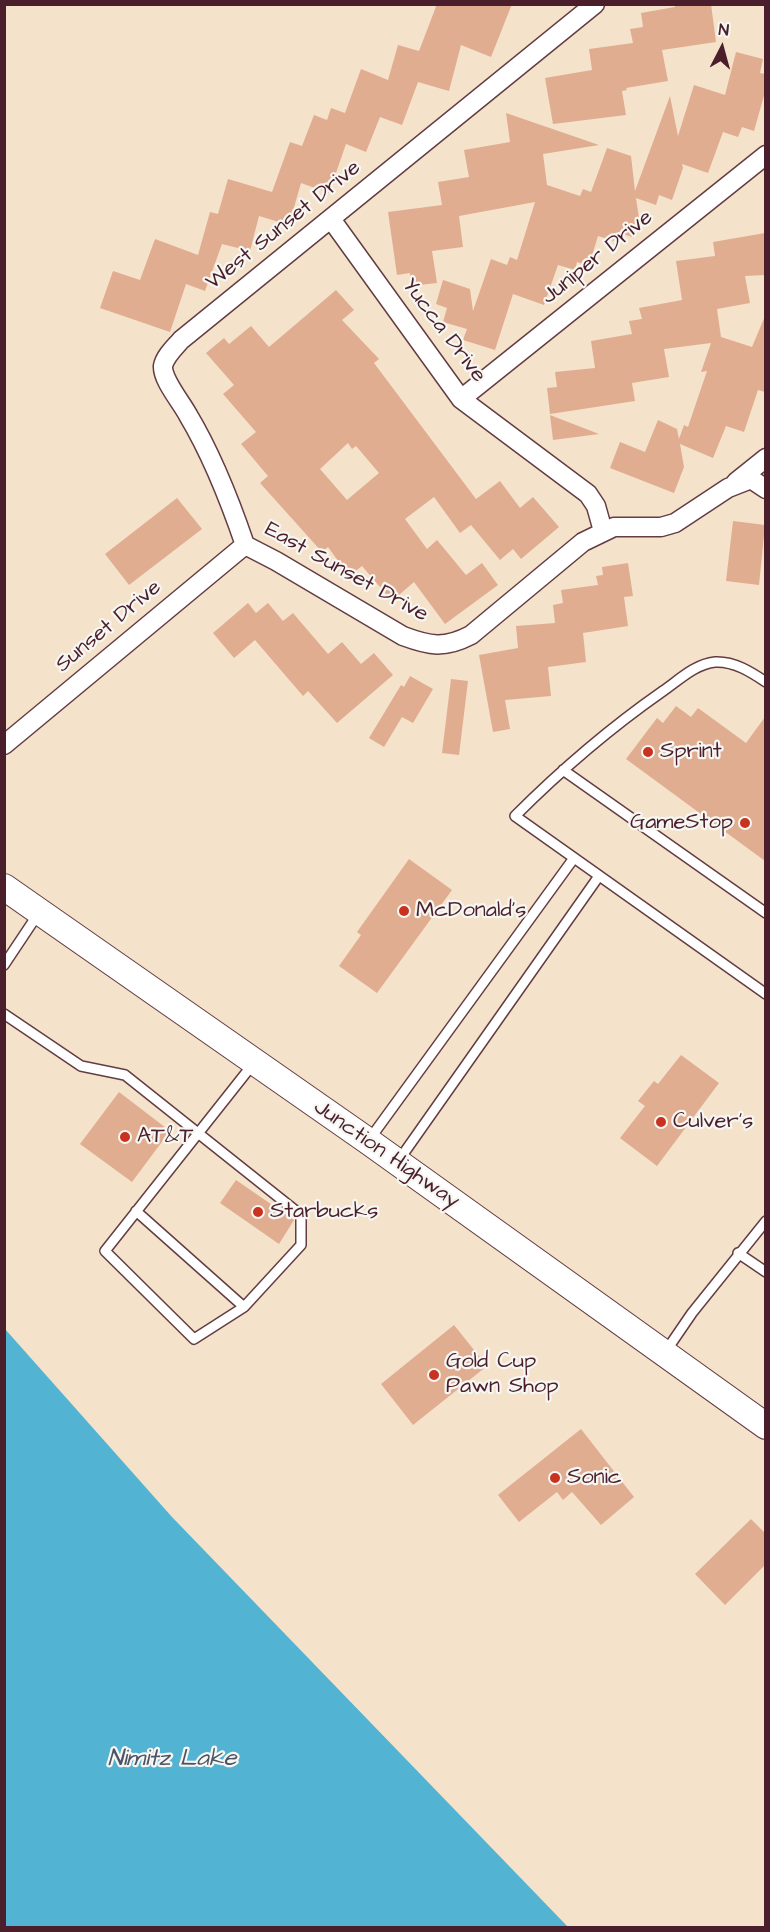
<!DOCTYPE html>
<html>
<head>
<meta charset="utf-8">
<style>
  body { margin:0 }
  #map { position:relative; width:770px; height:1932px; overflow:hidden; background:#f4e2ca; font-family:"Architects Daughter",sans-serif }
  canvas { display:block }
  .frame { position:absolute; inset:0; border:6px solid #4a1f2b; pointer-events:none }
  .north { position:absolute; left:692px; top:18px; width:60px; height:60px; -webkit-text-stroke:4px #f6f6f2; paint-order:stroke; rotate:6deg; font-size:16px; font-weight:700; line-height:24px; text-align:center; color:#4a1f2b }
  .north::after { content:''; display:block; margin:auto; width:21px; height:27px; background:#4a1f2b; clip-path:polygon(50% 0,100% 100%,50% 72%,0 100%) }
</style>
</head>
<body>
<div id="map">
<canvas width="770" height="1932"></canvas>
<div class="frame"></div>
<div class="north">N</div>
</div>
<script>
const context = document.querySelector('canvas').getContext('2d');
context.lineJoin = 'round';
function paint(path, color) {
  context.fillStyle = color;
  context.fill(path, 'evenodd');
}
function stroke(path, color, width, dash) {
  context.strokeStyle = color;
  context.lineWidth = width;
  context.lineCap = dash ? 'butt' : 'round';
  context.setLineDash(dash || []);
  context.stroke(path);
}
function drawText(font, color, halo, rows, align = 'center') {
  context.font = font + ' "Architects Daughter",sans-serif';
  context.lineWidth = 4.5;
  context.setLineDash([]);
  context.textBaseline = 'middle';
  context.strokeStyle = halo;
  context.fillStyle = color;
  for (const [text, x, y, turn = 0] of rows) {
    context.save();
    context.translate(x, y);
    context.rotate((+turn || 0) * Math.PI / 180);
    context.textAlign = isNaN(turn) ? turn : align;
    if (halo) context.strokeText(text, 0, 0);
    context.fillText(text, 0, 0);
    context.restore();
  }
}
paint(new Path2D(`
  M 5,1329 L 172,1517 L 568,1927 L 5,1927 Z`), '#53b3d2');
paint(new Path2D(`
  M 437,4 L 512,4 L 491,57 L 461,45 L 449,91 L 418,82 L 402,125 L 380,117 L 366,152 L 346,144 L 329,193 L 301,183 L 289,225 L 259,216 L 250,251 L 222,244 L 205,291 L 186,284 L 170,332 L 100,308 L 113,271 L 140,280 L 155,239 L 198,255 L 210,212 L 218,214 L 228,179 L 272,192 L 290,142 L 302,146 L 314,115 L 327,120 L 331,108 L 345,113 L 361,69 L 388,80 L 398,45 L 419,51 Z
  M 675,4 L 711,4 L 716,42 L 662,50 L 668,81 L 626,88 L 627,90 L 622,91 L 626,115 L 553,124 L 545,78 L 592,70 L 589,49 L 633,43 L 630,29 L 643,27 L 641,13 L 675,7 Z
  M 736,52 L 763,59 L 760,73 L 765,74 L 765,92 L 754,131 L 742,127 L 738,137 L 723,132 L 708,173 L 682,164 L 683,168 L 672,200 L 659,195 L 656,205 L 636,198 L 639,218 L 632,237 L 618,232 L 614,241 L 598,236 L 589,266 L 577,262 L 575,270 L 558,265 L 544,305 L 513,294 L 495,350 L 463,340 L 467,329 L 443,322 L 447,308 L 436,304 L 443,280 L 470,289 L 473,311 L 491,259 L 507,265 L 510,257 L 517,260 L 535,202 L 459,216 L 463,247 L 432,251 L 437,283 L 411,286 L 410,273 L 397,275 L 388,212 L 442,205 L 438,182 L 469,177 L 464,150 L 510,142 L 506,113 L 599,145 L 543,154 L 547,185 L 580,196 L 583,189 L 591,192 L 607,148 L 631,156 L 635,191 L 670,96 L 678,136 L 694,85 L 725,95 Z
  M 765,233 L 765,275 L 745,276 L 750,303 L 717,309 L 721,337 L 752,347 L 765,316 L 765,392 L 758,390 L 744,432 L 726,426 L 713,458 L 680,444 L 684,467 L 674,493 L 610,468 L 620,442 L 645,452 L 658,420 L 677,429 L 679,439 L 684,425 L 688,427 L 707,371 L 701,372 L 711,343 L 664,349 L 669,377 L 632,383 L 635,401 L 550,414 L 547,388 L 557,387 L 555,372 L 595,368 L 591,341 L 632,334 L 629,321 L 642,319 L 639,308 L 682,300 L 676,261 L 715,256 L 713,242 Z
  M 336,290 L 354,310 L 342,320 L 379,359 L 374,363 L 476,499 L 500,481 L 520,508 L 533,497 L 559,527 L 521,559 L 513,549 L 500,560 L 471,525 L 460,533 L 434,497 L 405,519 L 427,549 L 437,540 L 466,575 L 482,563 L 498,585 L 445,624 L 414,582 L 392,601 L 362,566 L 349,576 L 328,547 L 322,552 L 260,483 L 268,476 L 241,444 L 256,432 L 223,394 L 234,385 L 206,353 L 224,338 L 229,344 L 251,326 L 269,347 ZM 348,443 L 352,449 L 356,446 L 379,473 L 347,500 L 320,469 Z
  M 550,415 L 599,434 L 553,440 Z
  M 177,498 L 202,529 L 129,585 L 105,554 Z
  M 733,521 L 765,525 L 759,585 L 726,581 Z
  M 628,563 L 633,596 L 624,597 L 628,626 L 583,633 L 586,662 L 548,667 L 551,696 L 505,700 L 510,729 L 493,732 L 479,655 L 518,648 L 516,626 L 555,623 L 553,605 L 563,603 L 561,590 L 598,585 L 596,576 L 603,575 L 602,567 Z
  M 248,603 L 256,613 L 268,603 L 283,621 L 293,613 L 328,654 L 342,642 L 361,664 L 374,653 L 393,675 L 337,723 L 308,691 L 303,696 L 255,640 L 234,658 L 213,633 Z
  M 410,676 L 433,689 L 413,723 L 402,717 L 384,747 L 369,738 L 401,685 L 404,687 Z
  M 451,679 L 468,681 L 459,755 L 442,753 Z
  M 676,706 L 691,717 L 698,708 L 746,743 L 765,717 L 765,861 L 626,759 L 657,718 L 663,723 Z
  M 409,859 L 452,890 L 377,993 L 339,966 L 361,935 L 357,932 Z
  M 681,1055 L 719,1083 L 657,1166 L 620,1138 L 645,1106 L 638,1101 L 654,1081 L 658,1084 Z
  M 119,1092 L 170,1131 L 132,1182 L 80,1144 Z
  M 236,1180 L 294,1220 L 279,1244 L 220,1203 Z
  M 454,1325 L 487,1366 L 413,1425 L 381,1384 Z
  M 581,1429 L 634,1497 L 601,1525 L 572,1492 L 563,1500 L 557,1492 L 519,1522 L 498,1495 Z
  M 751,1519 L 765,1533 L 765,1565 L 725,1605 L 695,1574 Z`), '#e1ad90');
const service = new Path2D(`
  M 766,682 C 751,672 734,661 715,662 C 695,664 679,680 663,691 C 610,728 561,770 515,816 L 766,994
  M 563,770 L 766,913
  M 4,965 L 38,914
  M 4,1014 L 81,1066 L 125,1075 L 301,1215 L 301,1245 L 244,1307 L 194,1339 L 105,1251 L 253,1064
  M 369,1140 L 574,858
  M 399,1160 L 599,876
  M 136,1211 L 244,1307
  M 738,1253 L 766,1272
  M 666,1351 L 692,1313 L 766,1221`);
const minor = new Path2D(`
  M 331,219 L 461,399 L 588,494 L 596,506 L 603,531
  M 461,399 L 766,155
  M 736,482 L 766,458
  M 245,545 C 230,501 212,455 188,415 C 182,403 162,380 163,366 C 165,356 175,347 181,340 L 595,4
  M 245,545 L 276,561 L 403,636 C 430,646 444,649 471,635 L 583,542 L 614,527 L 661,527 L 675,523 L 728,488 L 751,479 L 766,489
  M 4,745 L 245,545`);
const secondary = new Path2D(`
  M 4,887 L 368,1141 L 766,1426`);
stroke(service, '#643c43', 12);
stroke(minor, '#643c43', 21);
stroke(secondary, '#643c43', 28);
stroke(service, '#fff', 9);
stroke(minor, '#fff', 18);
stroke(secondary, '#fff', 26);
for (const [x, y, r, color] of [
  [648,752,6,"#c8321e"],
  [745,823,6,"#c8321e"],
  [404,911,6,"#c8321e"],
  [661,1122,6,"#c8321e"],
  [125,1137,6,"#c8321e"],
  [258,1212,6,"#c8321e"],
  [434,1375,6,"#c8321e"],
  [555,1478,6,"#c8321e"]
]) {
  const dot = new Path2D();
  dot.arc(x, y, r, 0, 2 * Math.PI);
  context.fillStyle = color;
  context.fill(dot);
  stroke(dot, '#f6f6f2', 2);
}
drawText('22px', '#4a1f2b', '#f6f6f2', [
  ["West Sunset Drive",284,226,-39],
  ["Juniper Drive",598,258,-39],
  ["Yucca Drive",443,331,53],
  ["East Sunset Drive",346,573,29],
  ["Sunset Drive",109,627,-40],
  ["Junction Highway",386,1155,35]
]);
drawText('22px', '#4a1f2b', '#f6f6f2', [
  ["Sprint",660,752],
  ["GameStop",733,823,"right"],
  ["McDonald's",416,911],
  ["Culver's",673,1122],
  ["AT&T",137,1137],
  ["Starbucks",270,1212],
  ["Gold Cup",446,1362],
  ["Pawn Shop",446,1387],
  ["Sonic",567,1478]
], 'left');
drawText('italic 24px', '#4d5365', '#f6f6f2', [
  ["Nimitz Lake",172,1760]
]);
</script>
</body>
</html>
